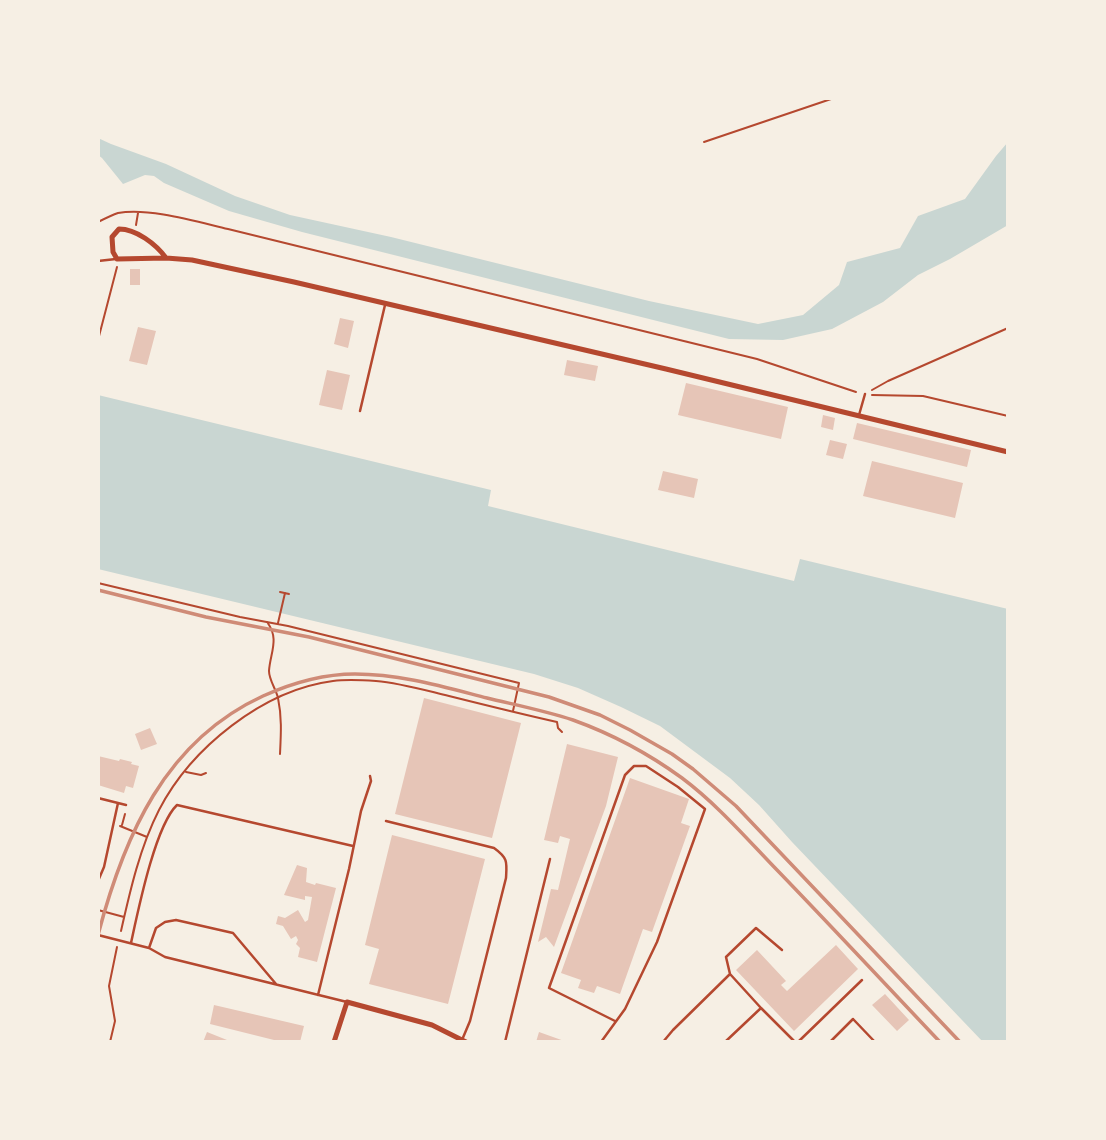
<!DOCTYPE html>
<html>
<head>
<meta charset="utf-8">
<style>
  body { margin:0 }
  #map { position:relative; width:1106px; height:1140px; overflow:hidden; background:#f6efe4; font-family:Lato,sans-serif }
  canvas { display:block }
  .frame { position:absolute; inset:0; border:100px solid #f6efe4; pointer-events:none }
</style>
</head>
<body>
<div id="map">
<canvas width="1106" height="1140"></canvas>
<div class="frame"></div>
</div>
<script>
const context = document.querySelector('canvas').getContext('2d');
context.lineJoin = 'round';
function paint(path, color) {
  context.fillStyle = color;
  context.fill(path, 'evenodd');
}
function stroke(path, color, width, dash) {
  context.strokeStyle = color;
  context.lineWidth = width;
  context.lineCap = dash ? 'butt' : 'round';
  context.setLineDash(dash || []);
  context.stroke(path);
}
paint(new Path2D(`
  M 98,138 L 111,144 L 166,164 L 235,196 L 290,215 L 391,237 L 649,301 L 758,324 L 803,315 L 839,285 L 847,262 L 900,248 L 918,216 L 965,199 L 996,156 L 1008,142 L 1008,225 L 950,259 L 918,275 L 883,302 L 832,329 L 783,340 L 729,339 L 302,232 L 229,211 L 164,183 L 154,176 L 145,175 L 123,184 L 102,158 L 98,155 Z
  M 98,395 L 491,490 L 488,506 L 794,581 L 800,559 L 1008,609 L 1008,1042 L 983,1042 L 792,842 L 759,805 L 730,778 L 660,726 L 621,707 L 578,688 L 534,674 L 98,569 Z`), '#c9d6d2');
paint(new Path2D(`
  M 130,269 L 140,269 L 140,285 L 130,285 Z
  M 340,318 L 354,321 L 348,348 L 334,344 Z
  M 138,327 L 156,331 L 147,365 L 129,361 Z
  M 567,360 L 598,366 L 595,381 L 564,375 Z
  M 327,370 L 350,375 L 342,410 L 319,405 Z
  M 686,383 L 788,407 L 781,439 L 678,415 Z
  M 823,415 L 835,418 L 833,430 L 821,427 Z
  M 857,423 L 971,450 L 967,467 L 853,439 Z
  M 830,440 L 847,444 L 843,459 L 826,455 Z
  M 872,461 L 963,483 L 955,518 L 863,496 Z
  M 663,471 L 698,479 L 694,498 L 658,490 Z
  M 424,698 L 521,723 L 492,838 L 395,814 Z
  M 150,728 L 157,744 L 141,750 L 135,734 Z
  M 567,744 L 618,757 L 606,806 L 554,947 L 546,937 L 538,942 L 551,889 L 558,890 L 570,839 L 560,836 L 558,843 L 544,840 Z
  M 98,756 L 119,761 L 120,759 L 132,762 L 131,764 L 139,766 L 133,788 L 126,786 L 124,793 L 98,785 Z
  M 630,778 L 689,799 L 681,823 L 690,826 L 652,932 L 643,929 L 620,994 L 597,986 L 594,993 L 578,988 L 581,980 L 561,973 Z
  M 392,835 L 485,859 L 448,1004 L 369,984 L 379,949 L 365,945 Z
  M 297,865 L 307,868 L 306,882 L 315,885 L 316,883 L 336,888 L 317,962 L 298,957 L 300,948 L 296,944 L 298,940 L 296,936 L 291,939 L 283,926 L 276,924 L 278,916 L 285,918 L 298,910 L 305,922 L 308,920 L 312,897 L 305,896 L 305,900 L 284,895 Z
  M 836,945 L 858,969 L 794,1031 L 736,970 L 757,950 L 786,981 L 781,985 L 787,991 Z
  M 885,994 L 909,1020 L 897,1031 L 872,1005 Z
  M 214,1005 L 304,1026 L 300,1042 L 282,1042 L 210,1024 Z
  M 207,1032 L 232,1042 L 203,1042 Z
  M 539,1032 L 567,1042 L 536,1042 Z`), '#e6c5b7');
stroke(new Path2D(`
  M 704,142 L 834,98
  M 98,222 C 104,219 112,215 118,213 C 148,207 198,222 228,229 L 757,359 L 856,392
  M 136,225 L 138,213
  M 98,340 L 117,267
  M 872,390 L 888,381 L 1008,328
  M 872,395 L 923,396 L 1008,416
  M 98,583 L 240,617 L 288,626 L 519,683 L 513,711
  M 280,592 L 289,594
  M 267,622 C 280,639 270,653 269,671 C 269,680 276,689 278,698 C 282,717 281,734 280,754
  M 278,623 L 285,593
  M 186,772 L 201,775 L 206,773
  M 122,825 L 125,814
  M 120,826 L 147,837
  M 98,910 L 124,917
  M 121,931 C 130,891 140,847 159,810 C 191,748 263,690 333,681 C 347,679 362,680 376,681 C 400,683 424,690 449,696 C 485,705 521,714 557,722 L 558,728 L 562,732
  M 110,1042 L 115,1021 L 109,986 L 117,947`), '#b5482f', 2);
stroke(new Path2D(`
  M 98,261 L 116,259
  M 360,411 L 385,305
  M 859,415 L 865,394
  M 98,798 L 126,805
  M 386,821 L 494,848 C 508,858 507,862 506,878 L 470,1021 L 462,1040
  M 98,881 L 104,867 L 118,803
  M 98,935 L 149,948 L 165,957 L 347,1002
  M 131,943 C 138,911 155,826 177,805 L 353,846
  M 149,948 L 156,928 L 165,922 L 176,920 L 233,933 L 276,984
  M 730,974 L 726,957 L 756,928 L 782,950
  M 318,995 L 349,869 L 361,811 L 371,781 L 370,776
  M 505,1042 L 550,859
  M 601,1042 L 625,1009 L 657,942 L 705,809 L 678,787 L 646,766 L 634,766 L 625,775 L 549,988 L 615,1021
  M 663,1042 L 673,1030 L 730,974 L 761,1008
  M 725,1042 L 761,1008 L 795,1042
  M 798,1042 L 862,980
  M 830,1042 L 853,1019 L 875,1042`), '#b5482f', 2.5);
stroke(new Path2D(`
  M 166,258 C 156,244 136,229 119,229 L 112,237 L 113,252 L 117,259 L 166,258 L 192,260 L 294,282 L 666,369 L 1008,452
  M 334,1042 L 347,1002 L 432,1025 L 466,1042`), '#b5482f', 5);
stroke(new Path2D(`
  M 98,590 L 206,617 L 309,637 L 549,697 L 600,715 L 630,730 L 672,754 L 693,769 L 736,806 L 960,1042
  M 98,935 C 124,836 165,741 263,696 C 292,683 324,674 355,674 C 400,674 444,687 487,698 C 516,705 546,711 573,720 C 612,734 649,754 682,778 C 718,805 747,839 778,871 C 833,928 886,985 940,1042`), '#cf8b77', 3.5);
</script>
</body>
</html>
